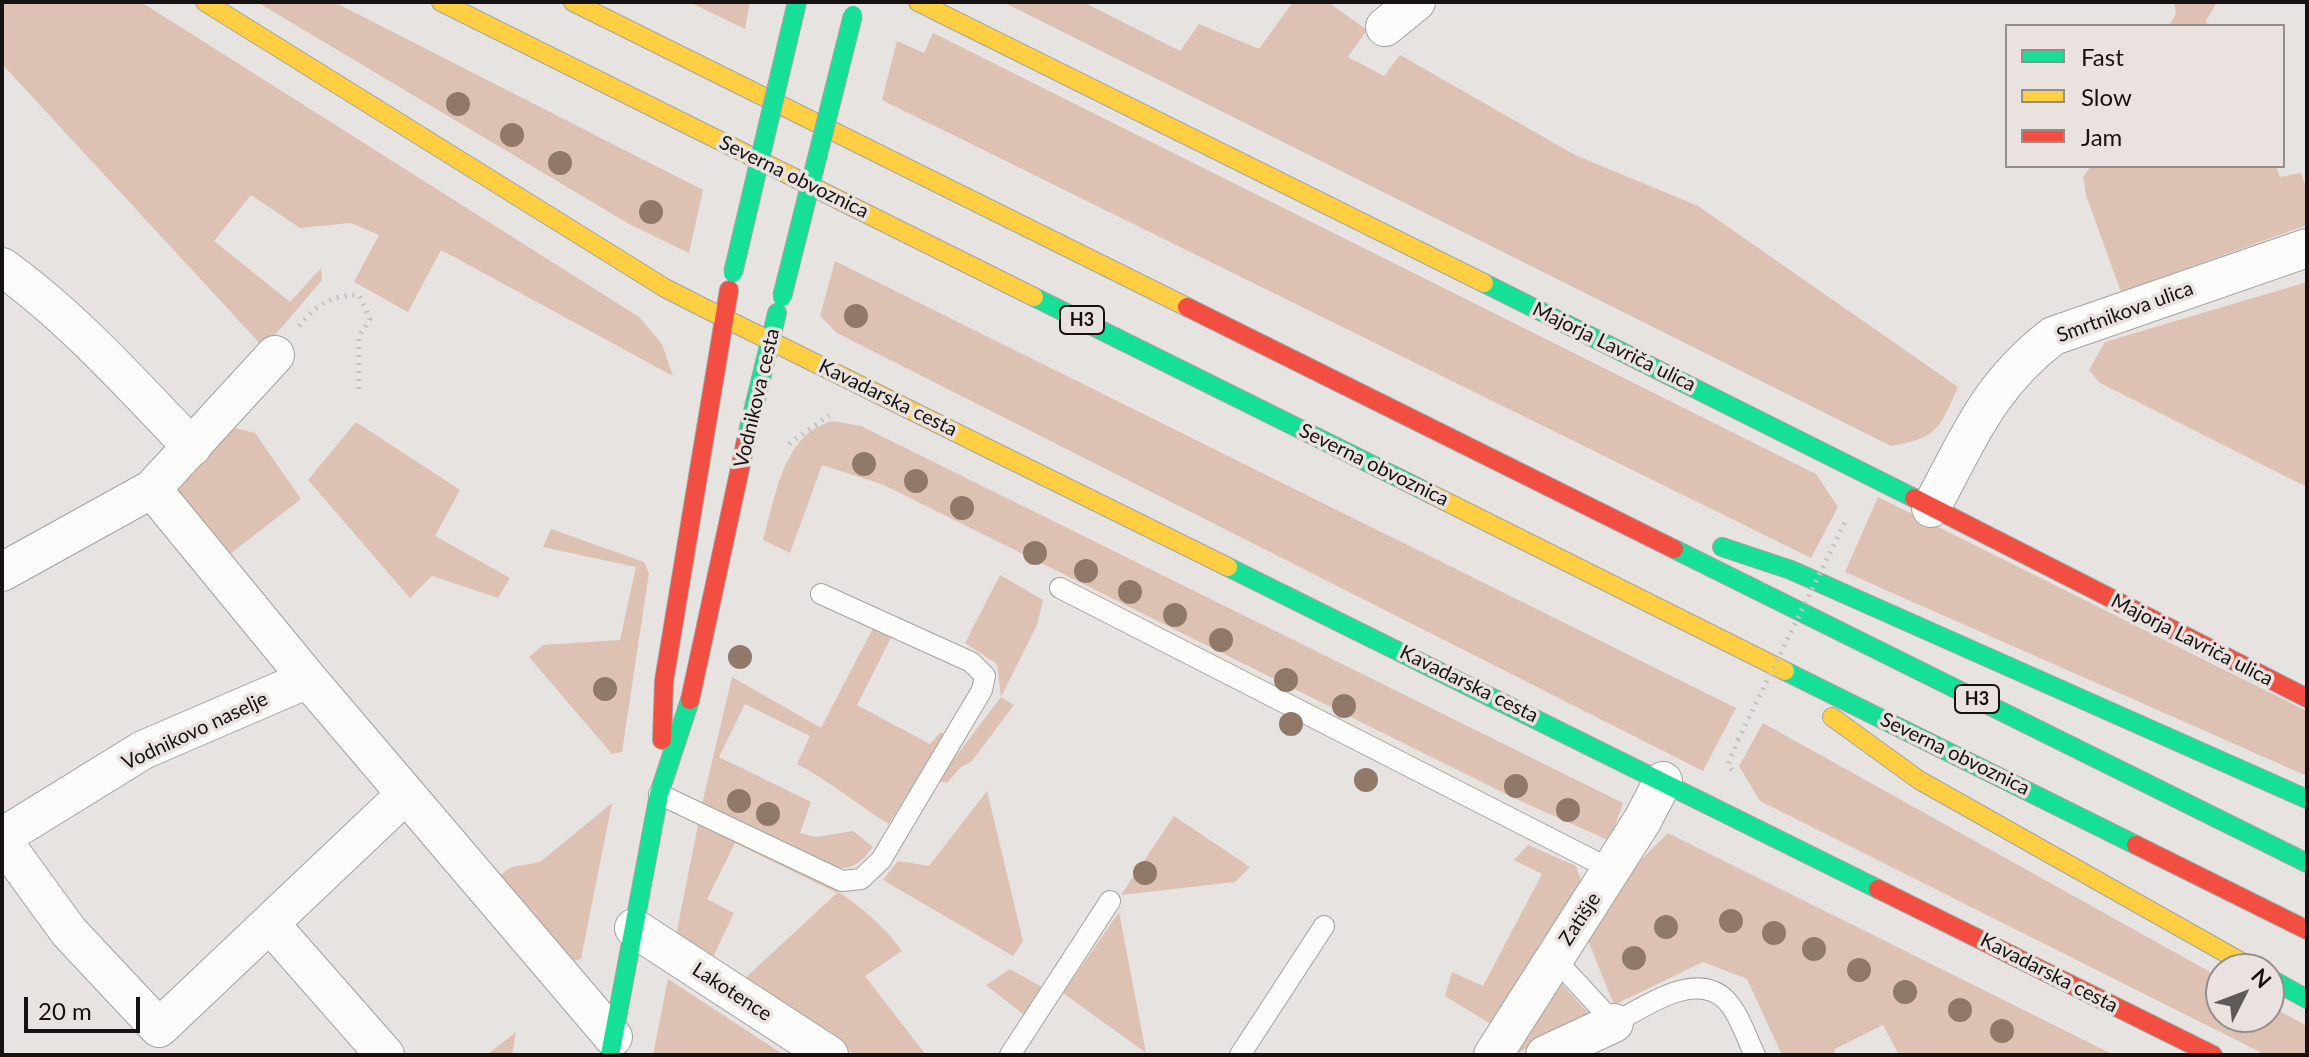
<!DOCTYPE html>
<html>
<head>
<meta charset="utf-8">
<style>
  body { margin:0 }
  #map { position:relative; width:2309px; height:1057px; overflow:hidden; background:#e6e3e1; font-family:Lato,sans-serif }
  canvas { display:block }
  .frame { position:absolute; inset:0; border:4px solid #151211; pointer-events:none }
  .legend { position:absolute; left:2005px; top:24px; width:280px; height:144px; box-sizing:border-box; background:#e9e2de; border:2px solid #948f8c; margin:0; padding:10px 14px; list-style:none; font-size:24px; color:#151211 }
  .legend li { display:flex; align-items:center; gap:16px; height:40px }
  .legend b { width:40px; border:2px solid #948f8c }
  .north { position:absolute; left:2205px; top:953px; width:80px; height:80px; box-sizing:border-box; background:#e9e2de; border:2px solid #948f8c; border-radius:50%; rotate:48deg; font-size:22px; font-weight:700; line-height:32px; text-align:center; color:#151211 }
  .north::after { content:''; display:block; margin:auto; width:28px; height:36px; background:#5e5b5a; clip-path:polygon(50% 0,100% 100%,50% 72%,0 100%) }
  .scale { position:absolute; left:24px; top:997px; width:116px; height:36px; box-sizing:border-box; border:4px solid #151211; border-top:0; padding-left:10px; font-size:24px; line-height:28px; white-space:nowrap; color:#151211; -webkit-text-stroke:6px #e9e2de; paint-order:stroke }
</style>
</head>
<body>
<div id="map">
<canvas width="2309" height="1057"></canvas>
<div class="frame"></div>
<ul class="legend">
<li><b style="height:10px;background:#16e098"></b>Fast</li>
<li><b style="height:10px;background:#ffcf43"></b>Slow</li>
<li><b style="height:10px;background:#f24e42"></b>Jam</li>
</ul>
<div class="north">N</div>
<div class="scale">20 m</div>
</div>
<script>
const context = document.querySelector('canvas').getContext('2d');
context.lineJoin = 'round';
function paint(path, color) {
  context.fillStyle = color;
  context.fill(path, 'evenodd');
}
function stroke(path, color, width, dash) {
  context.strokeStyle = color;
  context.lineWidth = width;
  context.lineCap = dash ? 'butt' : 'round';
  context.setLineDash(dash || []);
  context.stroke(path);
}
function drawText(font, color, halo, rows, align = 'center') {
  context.font = font + ' Lato,sans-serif';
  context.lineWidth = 7;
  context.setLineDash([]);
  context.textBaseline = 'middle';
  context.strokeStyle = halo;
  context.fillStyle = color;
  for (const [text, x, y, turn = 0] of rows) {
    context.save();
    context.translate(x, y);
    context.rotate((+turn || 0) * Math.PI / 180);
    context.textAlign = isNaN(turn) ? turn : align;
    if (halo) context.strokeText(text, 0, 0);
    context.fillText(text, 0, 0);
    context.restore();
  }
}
paint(new Path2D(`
  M 2,2 L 141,2 L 639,317 L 662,344 L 673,376 L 441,250 L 408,312 L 354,282 L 379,235 L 351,223 L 300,228 L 251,195 L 214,241 L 290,302 L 321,268 L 322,280 L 264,348 L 2,64 Z
  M 257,2 L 334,2 L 703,190 L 689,253 L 629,224 Z
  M 689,2 L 750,2 L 745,29 Z
  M 1003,2 L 1083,2 L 1180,51 L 1199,24 L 1259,49 L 1293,2 L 1328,2 L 1367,30 L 1348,57 L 1384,76 L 1400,55 L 1575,155 L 1698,206 L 1958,387 C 1939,429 1938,438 1891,446 Z
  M 2174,2 L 2217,2 L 2206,21 L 2208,26 L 2169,26 L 2176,14 Z
  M 933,33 L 1816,474 L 1838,507 L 1811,558 L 882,100 L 897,41 L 924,53 Z
  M 2091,166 L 2276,166 L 2280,177 L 2301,173 L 2307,190 L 2307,225 L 2121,292 L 2086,195 L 2083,177 Z
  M 835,261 L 1736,708 L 1703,771 L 837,333 L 820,316 Z
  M 2307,282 L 2307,487 L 2100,383 L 2089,370 L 2105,342 Z
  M 833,421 L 861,426 L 1623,803 L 1610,841 L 1516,799 L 884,485 L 822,465 L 790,553 L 763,540 C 776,497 782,434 833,421 Z
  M 356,422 L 460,490 L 435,536 L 510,578 L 498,598 L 432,576 L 410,598 L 308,480 Z
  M 231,427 L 255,433 L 301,499 L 221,561 L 179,509 L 174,484 Z
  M 1878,497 L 2307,711 L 2307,776 L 1845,572 Z
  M 551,529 L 644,562 L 649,573 L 622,752 L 612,754 L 529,657 L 543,645 L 620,640 L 636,567 L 543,547 Z
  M 1000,575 L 1043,600 L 1037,625 L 1001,697 L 1014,705 L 972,761 L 960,768 L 947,783 L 937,781 L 1001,697 L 997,664 L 965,643 Z
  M 873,628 L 891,638 L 857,705 L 930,744 L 941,732 L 945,734 L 889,824 C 857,805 830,781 797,764 L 810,736 L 745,704 L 719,757 L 811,802 L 800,833 L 816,837 L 853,831 L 873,847 C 865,857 858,867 844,868 C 814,868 732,819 702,804 L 732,677 L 821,728 Z
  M 1763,723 L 2221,978 L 2221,1017 L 2269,1017 L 2269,1005 L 2307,1026 L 2307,1055 L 2266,1055 L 1760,801 L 1739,766 Z
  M 987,791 L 1023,941 L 1013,956 L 883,880 L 898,861 L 929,866 Z
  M 612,803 L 581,959 L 573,961 L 489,882 L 512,867 L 540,862 Z
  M 1174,816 L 1250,867 L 1235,882 L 1121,895 Z
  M 699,820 C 769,855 856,886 902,951 L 865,976 L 926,1055 L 855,1055 L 743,980 L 837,893 L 735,843 L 707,899 L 734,913 L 712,959 L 676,935 Z
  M 1668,833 L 2114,1055 L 1899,1055 L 1883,1025 L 1835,1049 L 1834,1055 L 1782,1055 L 1747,979 L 1703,962 L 1614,1005 L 1585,933 L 1634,867 Z
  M 1528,845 L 1576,866 L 1582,883 L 1494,1026 L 1445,996 L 1452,972 L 1483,986 L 1542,874 L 1514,860 Z
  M 1119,912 L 1146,1053 L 1063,993 Z
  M 1010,969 L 1045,989 L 1024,1015 L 986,985 Z
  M 668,979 L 784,1055 L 653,1055 Z
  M 1560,982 L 1590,1015 L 1514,1055 Z
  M 516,1032 L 512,1055 L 487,1055 Z`), '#ddc2b3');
const lane = new Path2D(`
  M 1060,588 L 1612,870
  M 659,794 L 842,881 L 861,879 L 881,860 L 982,690 L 985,676 L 971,662 L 821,594
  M 1555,959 L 1614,1023 C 1643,1008 1694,970 1725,999 C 1739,1013 1746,1037 1755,1055
  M 1010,1055 L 1110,901
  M 1240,1055 L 1324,926`);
const street = new Path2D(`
  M 1385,27 L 1416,2
  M 2,267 C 73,318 132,385 192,447
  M 152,489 L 308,679 L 613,1037
  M 1931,508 C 1969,438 1988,386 2053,336 L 2307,248
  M 2,572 L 152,489 L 275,355
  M 2,837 L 143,750 L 308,679
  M 2,840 L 69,932 L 159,1028 L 406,794
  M 270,924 L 385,1055
  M 634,928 L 829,1055
  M 1493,1055 L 1642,821 L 1663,781
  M 1545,1055 L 1614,1023`);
const fast = new Path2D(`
  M 1484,283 L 1914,498
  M 1034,297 L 1431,494
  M 747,436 L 777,313
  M 1722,547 L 1791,570 L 2307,799
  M 1674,549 L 2307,863
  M 1228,567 L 1878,889
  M 1785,671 L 2136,845
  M 2269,978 L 2307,999
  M 610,1055 L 659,794 L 690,700`);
const slow = new Path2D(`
  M 205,2 L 665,288 L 722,317
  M 441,2 L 1034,297
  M 573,2 L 1187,307
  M 918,2 L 1484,283
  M 722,317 L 1228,567
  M 1431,494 L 1785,671
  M 1832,717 L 1919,780 L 2254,969`);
const jam = new Path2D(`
  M 1187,307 L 1674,549
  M 1914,498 L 2307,698
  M 690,700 L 747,436
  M 662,740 L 664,681 L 729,290
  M 2136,845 L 2307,930
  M 1878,889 L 2213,1055`);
stroke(lane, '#a4a2a0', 22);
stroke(street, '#a4a2a0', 40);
stroke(fast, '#a4a2a0', 20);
stroke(slow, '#a4a2a0', 20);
stroke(jam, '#a4a2a0', 20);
stroke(new Path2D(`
  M 299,326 C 316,305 331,295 359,295 L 370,319 L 359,336 L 359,391
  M 789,444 L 829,415
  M 1732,770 L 1728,764 L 1738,740`), '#c4c2c1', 5, [2, 6]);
stroke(lane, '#fbfbfa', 20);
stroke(street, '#fbfbfa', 38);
stroke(fast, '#16e098', 18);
stroke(slow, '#ffcf43', 18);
stroke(jam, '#f24e42', 18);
const fastBridge = new Path2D(`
  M 733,273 L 797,2
  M 782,297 L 853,15`);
stroke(fastBridge, '#a4a2a0', 20, []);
stroke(new Path2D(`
  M 1738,740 L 1846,520`), '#c4c2c1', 5, [2, 6]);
stroke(fastBridge, '#16e098', 18);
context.fillStyle = '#907969';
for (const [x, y] of [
  [458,104],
  [512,135],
  [560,163],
  [651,212],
  [856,316],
  [864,464],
  [916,481],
  [962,508],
  [1035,553],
  [1086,571],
  [1130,592],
  [1175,615],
  [1221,640],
  [740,657],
  [1286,680],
  [605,689],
  [1344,706],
  [1291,724],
  [1366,780],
  [1516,786],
  [739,801],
  [1568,810],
  [768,814],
  [1145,873],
  [1731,921],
  [1666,927],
  [1774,933],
  [1814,949],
  [1634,958],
  [1859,970],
  [1905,992],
  [1960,1010],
  [2002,1031]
]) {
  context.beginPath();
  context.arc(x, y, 12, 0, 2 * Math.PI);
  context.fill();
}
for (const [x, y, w] of [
  [1082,320,44],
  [1977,699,44]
]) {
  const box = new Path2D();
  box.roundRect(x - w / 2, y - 14, w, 28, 6);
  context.fillStyle = '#e9e2de';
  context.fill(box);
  stroke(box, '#151211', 2);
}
drawText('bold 18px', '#151211', null, [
  ["H3",1082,320],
  ["H3",1977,699]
]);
drawText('20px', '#151211', '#e9e2de', [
  ["Severna obvoznica",794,177,26],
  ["Smrtnikova ulica",2125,312,-20],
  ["Majorja Lavriča ulica",1614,347,26],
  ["Vodnikova cesta",757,398,-77],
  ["Kavadarska cesta",888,398,26],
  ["Severna obvoznica",1374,465,26],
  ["Majorja Lavriča ulica",2192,640,27],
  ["Kavadarska cesta",1469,684,26],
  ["Vodnikovo naselje",195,731,-25],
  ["Severna obvoznica",1955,754,26],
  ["Zatišje",1580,919,-57],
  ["Kavadarska cesta",2049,973,27],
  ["Lakotence",732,992,33]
]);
</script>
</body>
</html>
